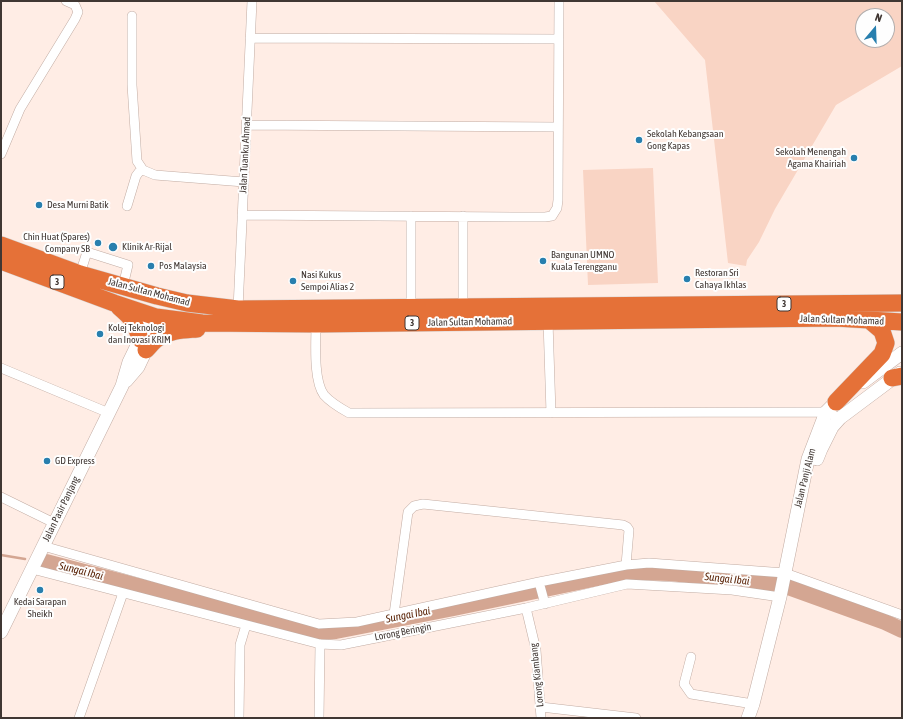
<!DOCTYPE html>
<html>
<head>
<meta charset="utf-8">
<style>
  body { margin:0 }
  #map { position:relative; width:903px; height:719px; overflow:hidden; background:#ffede5; font-family:"Asap Condensed",sans-serif }
  canvas { display:block }
  .frame { position:absolute; inset:0; border:2px solid #403733; pointer-events:none }
  .north { position:absolute; left:855px; top:8px; width:40px; height:40px; box-sizing:border-box; background:#fefefe; border:1px solid #b2aead; border-radius:50%; rotate:19deg; font-size:11px; font-weight:700; line-height:16px; text-align:center; color:#403733 }
  .north::after { content:''; display:block; margin:auto; width:14px; height:18px; background:#287fae; clip-path:polygon(50% 0,100% 100%,50% 72%,0 100%) }
</style>
</head>
<body>
<div id="map">
<canvas width="903" height="719"></canvas>
<div class="frame"></div>
<div class="north">N</div>
</div>
<script>
const context = document.querySelector('canvas').getContext('2d');
context.lineJoin = 'round';
function paint(path, color) {
  context.fillStyle = color;
  context.fill(path, 'evenodd');
}
function stroke(path, color, width, dash) {
  context.strokeStyle = color;
  context.lineWidth = width;
  context.lineCap = dash ? 'butt' : 'round';
  context.setLineDash(dash || []);
  context.stroke(path);
}
function drawText(font, color, halo, rows, align = 'center') {
  context.font = font + ' "Asap Condensed",sans-serif';
  context.lineWidth = 4;
  context.setLineDash([]);
  context.textBaseline = 'middle';
  context.strokeStyle = halo;
  context.fillStyle = color;
  for (const [text, x, y, turn = 0] of rows) {
    context.save();
    context.translate(x, y);
    context.rotate((+turn || 0) * Math.PI / 180);
    context.textAlign = isNaN(turn) ? turn : align;
    if (halo) context.strokeText(text, 0, 0);
    context.fillText(text, 0, 0);
    context.restore();
  }
}
paint(new Path2D(`
  M 654,1 L 902,1 L 902,66 L 836,105 L 775,209 L 759,242 L 747,260 L 746,266 L 728,263 L 705,60 ZM 863,16 L 887,16 L 887,40 L 863,40 Z
  M 653,168 L 658,283 L 588,285 L 583,170 Z`), '#f9d4c4');
stroke(new Path2D(`
  M 1,555 L 25,559`), '#d4a692', 2.5);
stroke(new Path2D(`
  M 46,562 L 311,631 L 323,632 L 336,631 L 454,608 L 622,573 L 631,572 L 670,573 L 775,584
  M 788,587 L 885,622 L 902,630`), '#d4a692', 16);
const street = new Path2D(`
  M 132,16 L 132,85 L 137,161 L 143,170 L 155,175 L 244,182
  M 250,38 L 559,39
  M 246,125 L 558,127
  M 1,154 L 20,109 L 75,19 L 78,12 L 75,5 L 66,1
  M 127,206 L 136,176 L 139,172 L 143,170
  M 242,215 L 513,217 L 545,217 L 552,216 L 557,208 L 558,200 L 559,1
  M 80,274 L 87,252 L 128,265 L 123,286
  M 463,307 L 463,216
  M 411,308 L 411,216
  M 238,309 L 252,1
  M 548,321 L 551,413
  M 316,324 C 316,342 313,380 324,395 C 331,403 340,408 349,413 L 826,412 L 840,418
  M 1,368 L 109,413
  M 1,497 L 54,523
  M 43,546 L 319,624 L 357,622 L 539,582 L 626,565 L 649,563 L 785,573 L 902,615
  M 32,569 L 320,644 L 341,645 L 526,608 L 627,584 L 732,590 L 780,597
  M 539,582 L 545,604
  M 526,608 L 536,650 L 541,718
  M 394,614 L 408,512 L 414,506 L 423,504 L 623,525 L 627,527 L 629,530 L 626,565
  M 691,657 L 684,684 L 691,694 L 753,704
  M 541,707 L 636,718
  M 79,718 L 123,593
  M 239,718 L 240,645 L 246,625
  M 319,718 L 320,644`);
const secondary = new Path2D(`
  M 126,381 L 138,367 L 157,327 L 156,317
  M 863,382 L 902,353
  M 817,459 L 821,449 L 832,427 L 840,418 L 900,373
  M 1,632 L 122,386 L 129,362 L 148,323 L 156,317
  M 748,718 L 753,704 L 780,597 L 808,459 L 826,412 L 836,402 L 844,396`);
const highway = new Path2D(`
  M 1,245 L 80,274 L 157,296 L 187,303 L 238,309 L 902,303
  M 1,261 L 114,303 L 156,317 L 202,323 L 316,324 L 836,318 L 902,322
  M 119,307 C 133,319 135,322 140,339
  M 146,350 C 150,346 154,340 160,337 C 171,330 185,330 197,329
  M 892,378 L 902,376
  M 836,402 L 882,354 L 886,343 L 882,331 L 869,320`);
stroke(street, '#c2aca3', 10);
stroke(secondary, '#c2aca3', 14);
stroke(highway, '#d5d3d2', 18);
stroke(street, '#fff', 9);
stroke(secondary, '#fff', 13);
stroke(highway, '#e57138', 17);
for (const [x, y, r, color] of [
  [639,140,4,"#287fae"],
  [854,158,4,"#287fae"],
  [39,205,4,"#287fae"],
  [98,243,4,"#287fae"],
  [113,247,5,"#287fae"],
  [543,261,4,"#287fae"],
  [151,266,4,"#287fae"],
  [687,279,4,"#287fae"],
  [293,281,4,"#287fae"],
  [100,334,4,"#287fae"],
  [47,461,4,"#287fae"],
  [40,590,4,"#287fae"]
]) {
  const dot = new Path2D();
  dot.arc(x, y, r, 0, 2 * Math.PI);
  context.fillStyle = color;
  context.fill(dot);
  stroke(dot, '#fefefe', 1.5);
}
for (const [x, y, w] of [
  [57,282,14],
  [784,304,14],
  [412,323,14]
]) {
  const box = new Path2D();
  box.roundRect(x - w / 2, y - 7, w, 14, 3);
  context.fillStyle = '#fefefe';
  context.fill(box);
  stroke(box, '#403733', 1);
}
drawText('bold 9px', '#403733', null, [
  ["3",57,282],
  ["3",784,304],
  ["3",412,323]
]);
drawText('10px', '#403733', '#fefefe', [
  ["Sekolah Kebangsaan",647,134],
  ["Gong Kapas",647,146],
  ["Sekolah Menengah",846,152,"right"],
  ["Agama Khairiah",846,164,"right"],
  ["Desa Murni Batik",47,205],
  ["Chin Huat (Spares)",90,237,"right"],
  ["Company SB",90,249,"right"],
  ["Klinik Ar-Rijal",122,247],
  ["Bangunan UMNO",551,255],
  ["Kuala Terengganu",551,267],
  ["Pos Malaysia",159,266],
  ["Restoran Sri",695,273],
  ["Cahaya Ikhlas",695,285],
  ["Nasi Kukus",301,275],
  ["Sempoi Alias 2",301,287],
  ["Kolej Teknologi",108,328],
  ["dan Inovasi KRIM",108,340],
  ["GD Express",55,461],
  ["Kedai Sarapan",40,602,"center"],
  ["Sheikh",40,614,"center"]
], 'left');
drawText('10px', '#403733', '#fefefe', [
  ["Jalan Tuanku Ahmad",245,155,-87],
  ["Jalan Sultan Mohamad",149,292,15],
  ["Jalan Sultan Mohamad",842,320,2],
  ["Jalan Sultan Mohamad",470,322,-1],
  ["Jalan Panji Alam",805,478,-76],
  ["Jalan Pasir Panjang",61,509,-64],
  ["Lorong Beringin",403,632,-11],
  ["Lorong Kiambang",537,675,-96]
]);
drawText('italic 11px', '#561e00', '#fefefe', [
  ["Sungai Ibai",81,571,14],
  ["Sungai Ibai",727,579,6],
  ["Sungai Ibai",408,615,-11]
]);
</script>
</body>
</html>
